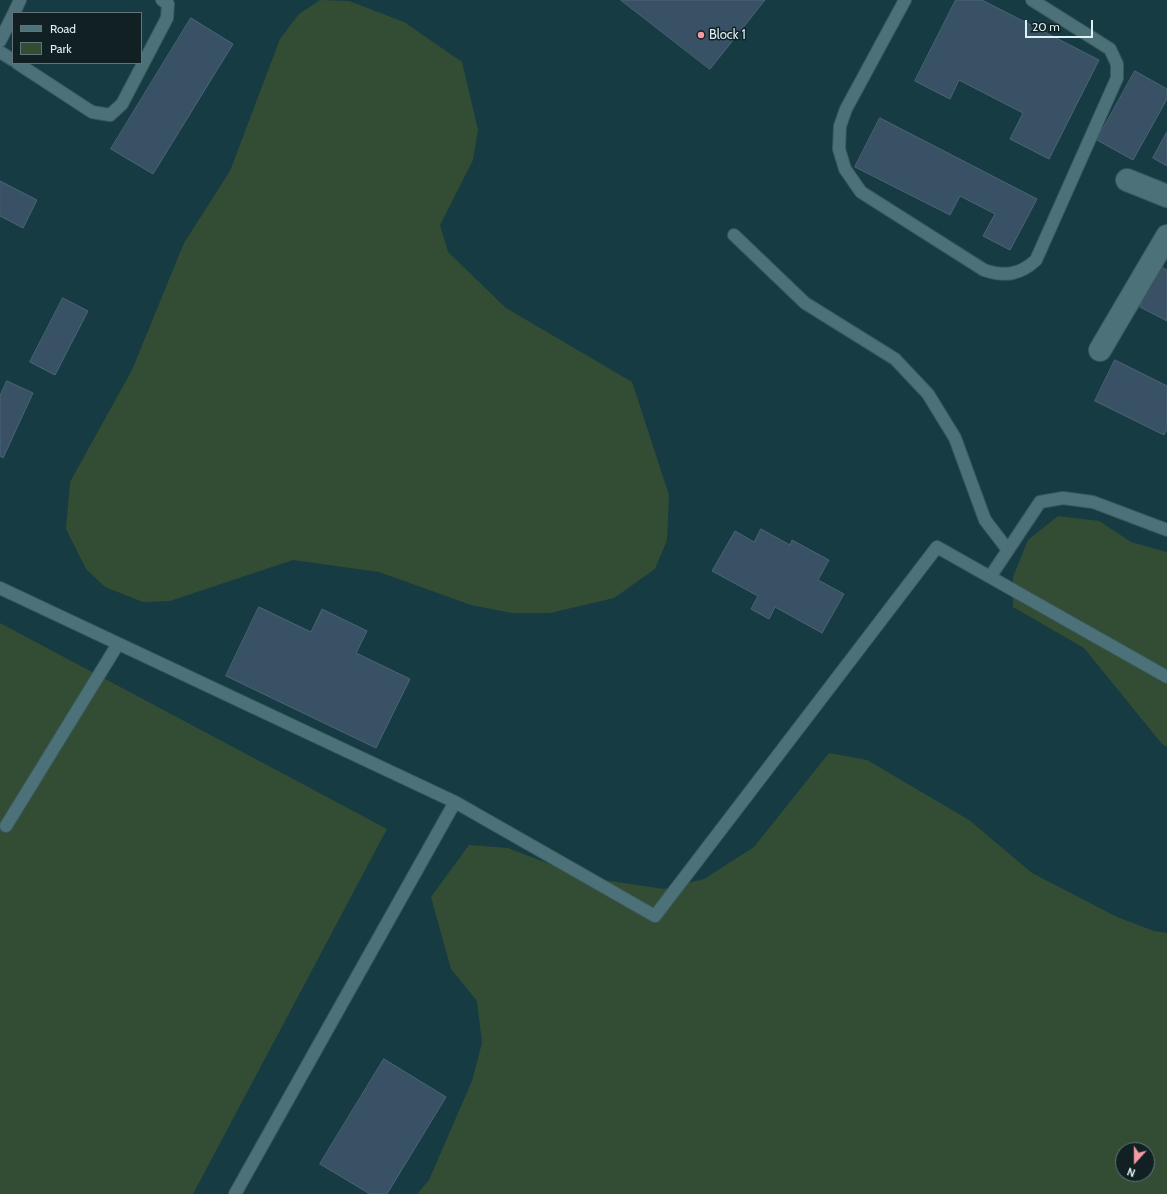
<!DOCTYPE html>
<html>
<head>
<meta charset="utf-8">
<style>
  body { margin:0 }
  #map { position:relative; width:1167px; height:1194px; overflow:hidden; background:#163b42; font-family:Cabin,sans-serif }
  canvas { display:block }
  .legend { position:absolute; left:12px; top:12px; width:130px; height:52px; box-sizing:border-box; background:#102023; border:1px solid #627477; margin:0; padding:5px 7px; list-style:none; font-size:12px; color:#ddf1f5 }
  .legend li { display:flex; align-items:center; gap:8px; height:20px }
  .legend b { width:20px; border:1px solid #627477 }
  .north { position:absolute; left:1115px; top:1142px; width:40px; height:40px; box-sizing:border-box; background:#102023; border:1px solid #627477; border-radius:50%; rotate:201deg; font-size:11px; font-weight:700; line-height:16px; text-align:center; color:#ddf1f5 }
  .north::after { content:''; display:block; margin:auto; width:14px; height:18px; background:#f49aa3; clip-path:polygon(50% 0,100% 100%,50% 72%,0 100%) }
  .scale { position:absolute; left:1025px; top:20px; width:68px; height:18px; box-sizing:border-box; border:2px solid #ddf1f5; border-top:0; padding-left:5px; font-size:12px; line-height:14px; white-space:nowrap; color:#ddf1f5; -webkit-text-stroke:3px #102023; paint-order:stroke }
</style>
</head>
<body>
<div id="map">
<canvas width="1167" height="1194"></canvas>
<ul class="legend">
<li><b style="height:5px;background:#4c7179"></b>Road</li>
<li><b style="height:11px;background:#334d35"></b>Park</li>
</ul>
<div class="north">N</div>
<div class="scale">20 m</div>
</div>
<script>
const context = document.querySelector('canvas').getContext('2d');
context.lineJoin = 'round';
function paint(path, color) {
  context.fillStyle = color;
  context.fill(path, 'evenodd');
}
function stroke(path, color, width, dash) {
  context.strokeStyle = color;
  context.lineWidth = width;
  context.lineCap = dash ? 'butt' : 'round';
  context.setLineDash(dash || []);
  context.stroke(path);
}
function drawText(font, color, halo, rows, align = 'center') {
  context.font = font + ' Cabin,sans-serif';
  context.lineWidth = 3;
  context.setLineDash([]);
  context.textBaseline = 'middle';
  context.strokeStyle = halo;
  context.fillStyle = color;
  for (const [text, x, y, turn = 0] of rows) {
    context.save();
    context.translate(x, y);
    context.rotate((+turn || 0) * Math.PI / 180);
    context.textAlign = isNaN(turn) ? turn : align;
    if (halo) context.strokeText(text, 0, 0);
    context.fillText(text, 0, 0);
    context.restore();
  }
}
paint(new Path2D(`
  M 320,0 L 349,1 L 404,22 L 462,62 L 478,130 L 473,160 L 440,225 L 448,252 L 506,308 L 632,382 L 669,495 L 667,540 L 655,569 L 614,598 L 550,613 L 512,613 L 471,605 L 379,572 L 293,560 L 170,601 L 143,602 L 105,587 L 86,569 L 66,529 L 70,482 L 132,370 L 184,243 L 230,171 L 280,39 L 299,14 Z
  M 1058,516 L 1099,521 L 1131,542 L 1167,552 L 1167,747 L 1162,744 L 1084,648 L 1013,607 L 1013,577 L 1028,540 Z
  M 0,623 L 387,829 L 193,1194 L 0,1194 Z
  M 829,753 L 867,760 L 969,820 L 1032,873 L 1117,917 L 1154,931 L 1167,933 L 1167,1194 L 417,1194 L 429,1180 L 472,1081 L 482,1043 L 477,1001 L 451,969 L 431,897 L 469,845 L 508,848 L 584,877 L 664,889 L 704,879 L 754,847 ZM 1123,1150 L 1147,1150 L 1147,1174 L 1123,1174 Z`), '#334d35');
const building = new Path2D(`
  M 621,0 L 765,0 L 710,69 Z
  M 956,0 L 982,0 L 1099,60 L 1049,159 L 1010,139 L 1023,113 L 959,80 L 950,99 L 915,81 Z
  M 191,18 L 233,44 L 153,174 L 111,149 Z
  M 1135,71 L 1167,89 L 1167,99 L 1133,160 L 1097,140 Z
  M 880,118 L 1037,199 L 1010,250 L 983,236 L 995,214 L 960,196 L 950,215 L 855,167 Z
  M 1167,132 L 1167,166 L 1153,158 Z
  M 0,181 L 37,200 L 23,228 L 0,216 Z
  M 1161,267 L 1167,270 L 1167,321 L 1140,307 Z
  M 63,298 L 88,311 L 55,375 L 30,362 Z
  M 1115,360 L 1167,386 L 1167,429 L 1164,435 L 1095,401 Z
  M 7,381 L 33,393 L 3,458 L 0,456 L 0,396 Z
  M 761,529 L 790,545 L 792,540 L 829,560 L 818,580 L 844,594 L 822,633 L 775,607 L 769,619 L 751,609 L 758,596 L 712,571 L 735,531 L 754,542 Z
  M 259,607 L 311,632 L 322,609 L 367,631 L 356,653 L 410,679 L 376,748 L 226,676 Z
  M 384,1059 L 446,1097 L 387,1194 L 370,1194 L 320,1164 Z`);
paint(building, '#395164');
stroke(building, '#4c6479', 1);
const service = new Path2D(`
  M 905,0 L 846,109 L 840,126 L 839,149 L 845,169 L 861,192 L 984,270 C 1004,277 1020,275 1036,260 L 1117,78 L 1117,64 L 1110,49 L 1032,0
  M 14,13 L 20,0
  M 0,41 L 13,15
  M 0,52 L 13,60
  M 17,63 L 92,112 L 110,115 L 122,104 L 167,18 L 168,4 L 162,0
  M 734,235 L 805,303 L 895,359 L 928,394 L 955,438 L 985,520 L 1008,550
  M 990,577 L 1040,502 L 1063,498 L 1093,502 L 1167,530
  M 0,588 L 455,802 L 655,916 L 937,547 L 1167,677
  M 6,826 L 118,644
  M 235,1194 L 455,802`);
const minor = new Path2D(`
  M 1127,180 L 1167,196
  M 1100,350 L 1167,236`);
stroke(service, '#39585d', 14);
stroke(minor, '#39585d', 24);
stroke(service, '#4c7179', 12);
stroke(minor, '#4c7179', 22);
for (const [x, y, r, color] of [
  [701,35,4,"#f49aa3"]
]) {
  const dot = new Path2D();
  dot.arc(x, y, r, 0, 2 * Math.PI);
  context.fillStyle = color;
  context.fill(dot);
  stroke(dot, '#102023', 1.5);
}
drawText('13px', '#ddf1f5', '#102023', [
  ["Block 1",709,35]
], 'left');
</script>
</body>
</html>
